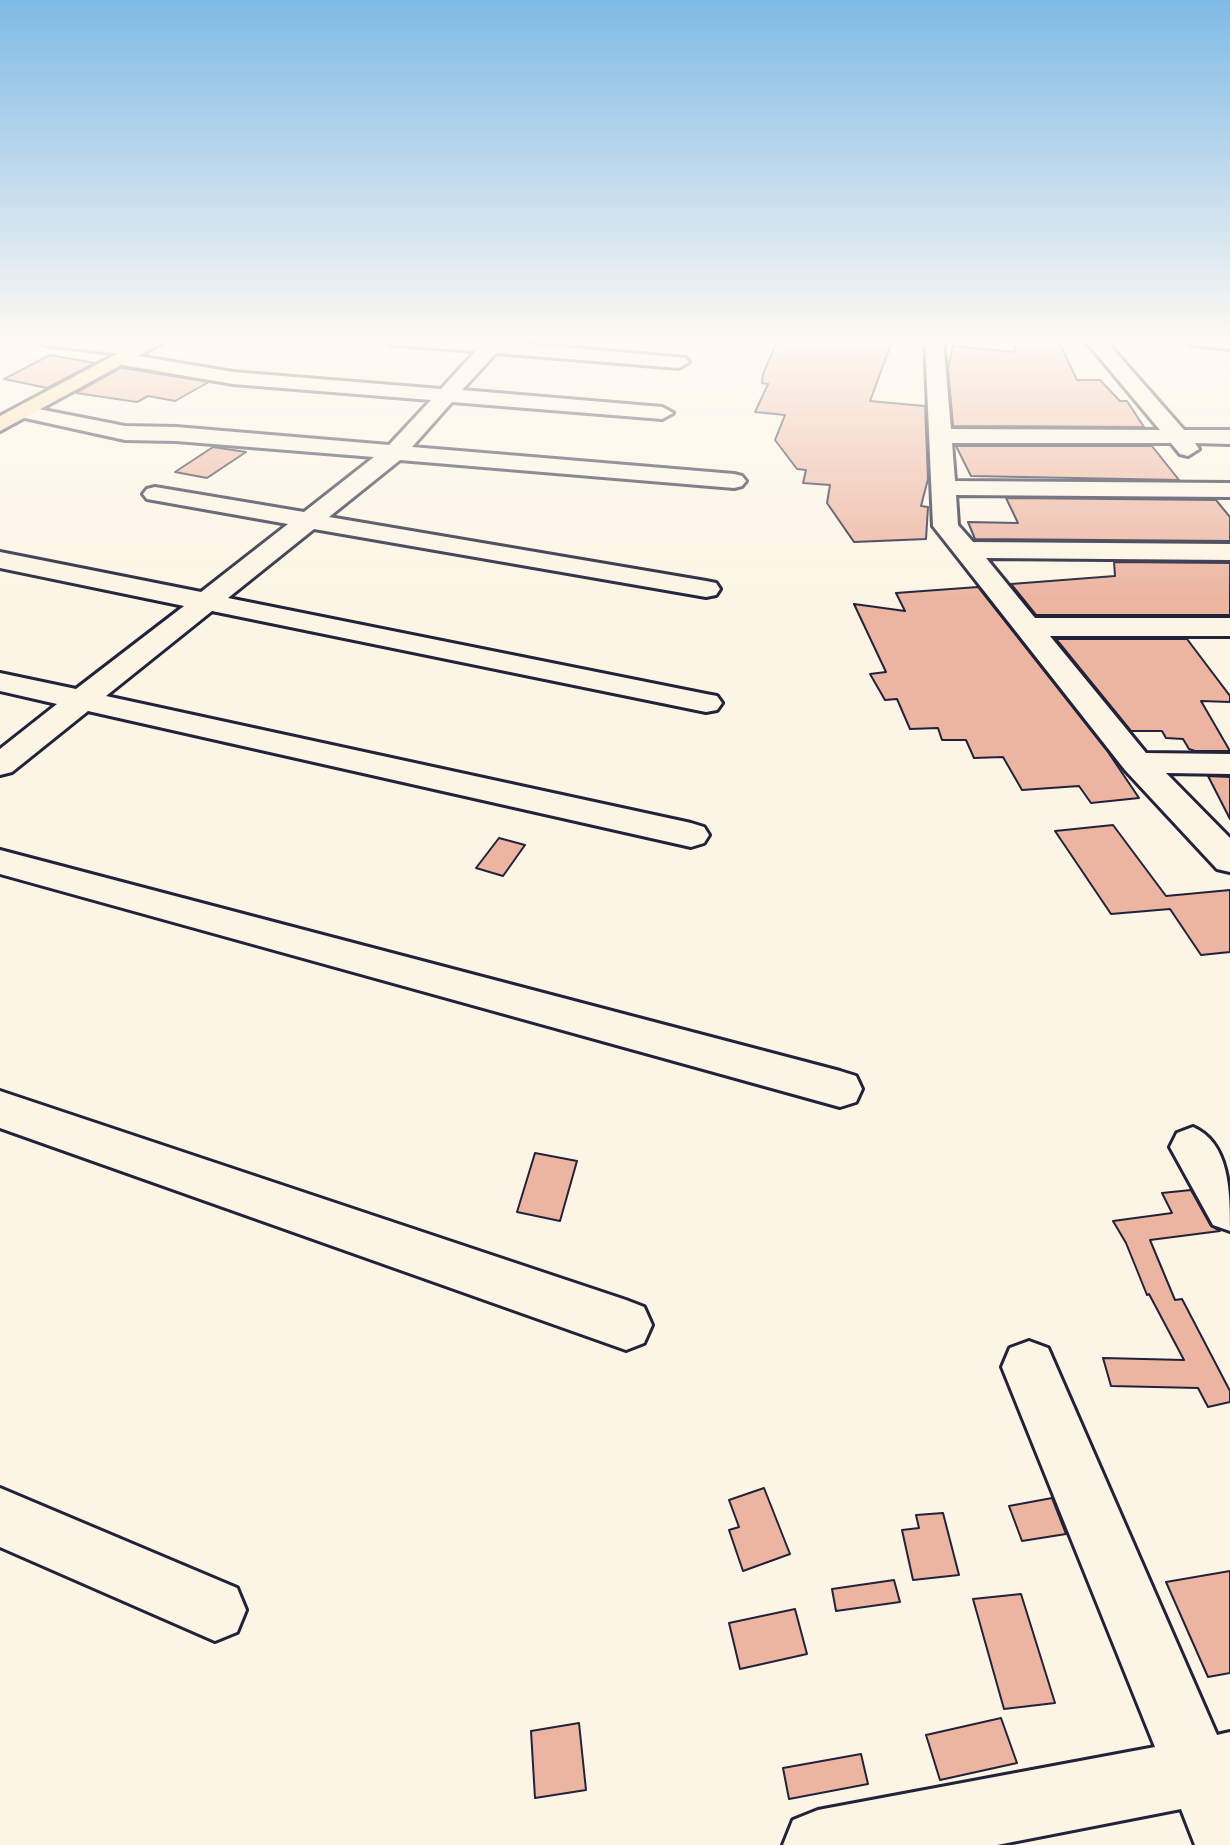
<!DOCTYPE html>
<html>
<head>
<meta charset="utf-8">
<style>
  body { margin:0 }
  canvas { display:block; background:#fcf5e5 }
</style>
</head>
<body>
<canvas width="1230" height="1845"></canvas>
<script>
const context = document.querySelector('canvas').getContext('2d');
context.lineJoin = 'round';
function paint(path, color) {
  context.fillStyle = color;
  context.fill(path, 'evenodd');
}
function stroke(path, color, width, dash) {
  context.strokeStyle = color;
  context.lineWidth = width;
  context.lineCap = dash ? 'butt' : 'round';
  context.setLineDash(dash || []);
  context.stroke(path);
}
const building = new Path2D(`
  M 778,339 L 893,339 L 870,401 L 925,406 L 928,479 L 921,506 L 928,507 L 926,539 L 854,542 L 827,503 L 830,485 L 803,483 L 806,470 L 797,469 L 775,440 L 785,415 L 755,412 L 768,384 L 762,383 L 763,374 Z
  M 1013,339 L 1059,342 L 1077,380 L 1100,380 L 1120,401 L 1127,401 L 1144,427 L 953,426 L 948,368 L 953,346 L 1015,352 Z
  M 50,355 L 95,363 L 47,388 L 4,379 Z
  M 122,367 L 123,368 L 209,382 L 175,401 L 148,396 L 137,402 L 76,393 Z
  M 956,446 L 1152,446 L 1179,480 L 971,476 Z
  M 213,447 L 246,452 L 207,478 L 175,472 Z
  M 1006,498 L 1216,500 L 1230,517 L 1230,541 L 975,539 L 968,522 L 1018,523 Z
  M 1114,562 L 1230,563 L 1230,615 L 1036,615 L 1011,584 L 1115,576 Z
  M 978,587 L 1108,752 L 1139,798 L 1091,803 L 1079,786 L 1022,790 L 1003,757 L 974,758 L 966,740 L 942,740 L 938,728 L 910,729 L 897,699 L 885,700 L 870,674 L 886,672 L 854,604 L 905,611 L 896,593 Z
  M 1056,639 L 1187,639 L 1230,696 L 1230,702 L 1201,701 L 1230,751 L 1195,751 L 1189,749 L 1183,739 L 1166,738 L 1162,731 L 1131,731 Z
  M 1208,776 L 1230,777 L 1230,819 Z
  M 1113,825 L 1166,896 L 1230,890 L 1230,952 L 1201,955 L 1170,909 L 1111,914 L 1055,831 Z
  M 499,838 L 525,845 L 503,876 L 476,868 Z
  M 535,1153 L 577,1161 L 560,1221 L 517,1212 Z
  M 1191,1190 L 1211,1226 L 1220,1231 L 1150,1240 L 1175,1300 L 1182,1299 L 1230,1391 L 1230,1402 L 1208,1407 L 1198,1388 L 1111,1386 L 1103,1358 L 1184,1360 L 1149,1294 L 1147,1295 L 1126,1243 L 1113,1221 L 1172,1213 L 1162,1193 Z
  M 764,1488 L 790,1554 L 743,1571 L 729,1530 L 739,1527 L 729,1500 Z
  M 1052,1498 L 1066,1534 L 1022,1541 L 1009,1506 Z
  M 943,1513 L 959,1575 L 913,1580 L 902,1530 L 919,1528 L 916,1515 Z
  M 1230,1571 L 1230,1673 L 1208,1677 L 1166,1582 Z
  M 894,1580 L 900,1602 L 836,1611 L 832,1589 Z
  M 1021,1594 L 1055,1703 L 1004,1709 L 973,1599 Z
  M 795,1609 L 807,1654 L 740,1669 L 729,1623 Z
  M 1001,1718 L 1017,1763 L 940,1780 L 926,1735 Z
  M 579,1723 L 586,1790 L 535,1798 L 531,1731 Z
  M 861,1754 L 868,1784 L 789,1799 L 783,1768 Z`);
paint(building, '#ecb5a1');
stroke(building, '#22223b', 2);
const minor = new Path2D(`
  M 36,339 C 58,339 135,335 148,350 L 138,356 L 233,372 L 441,389 L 476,351 L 394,345 L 385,339 L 507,339 L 505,342 L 686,358 L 689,362 L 679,368 L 496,353 L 462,390 L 662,407 L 673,413 L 662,419 L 452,402 L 412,447 L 734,474 L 742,476 L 746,481 L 742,486 L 734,488 L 400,460 L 329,517 L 706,581 L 716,583 L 720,589 L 716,595 L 706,597 L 314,529 L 228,598 L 706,694 L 717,696 L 722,703 L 717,710 L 706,712 L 212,611 L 106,696 L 691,823 L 704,827 L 709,835 L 704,843 L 691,847 L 88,711 L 12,772 L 0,775 L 0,749 L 57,704 L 0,691 L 0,673 L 76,689 L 184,606 L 0,568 L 0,552 L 201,592 L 288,524 L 147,499 L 143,494 L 147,489 L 155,487 L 304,512 L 374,457 L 176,441 L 125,440 L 16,416 L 12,412 L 16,408 L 23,406 L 125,426 L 176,427 L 389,445 L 431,400 L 233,384 L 123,365 L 113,359 L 121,354 L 45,345 Z
  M 925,339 L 943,339 L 951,429 L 1160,430 L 1084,339 L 1104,339 L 1184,430 L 1230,430 L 1230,444 L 1195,443 L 1199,449 L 1188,456 L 1180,454 L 1171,443 L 952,443 L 955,481 L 1230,483 L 1230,497 L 956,495 L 958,525 L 973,542 L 1230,544 L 1230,560 L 986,558 L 1035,618 L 1230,618 L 1230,636 L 1050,636 L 1146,753 L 1230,754 L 1230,774 L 1166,773 L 1230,838 L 1230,872 L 1217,869 L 1125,770 L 933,526 Z
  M 0,850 L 840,1071 L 856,1076 L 862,1089 L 856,1102 L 840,1107 L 0,874 Z
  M 0,1091 L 626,1300 L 644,1307 L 652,1325 L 644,1343 L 626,1350 L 0,1128 Z
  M 1193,1127 C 1230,1143 1230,1192 1230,1231 L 1213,1225 L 1170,1147 L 1177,1133 Z
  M 1029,1341 L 1048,1348 L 1217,1735 L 1230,1732 L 1230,1845 L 1195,1845 L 1181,1809 L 997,1845 L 783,1845 L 793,1820 L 818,1810 L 1155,1747 L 1002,1367 L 1010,1348 Z
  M 0,1488 L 237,1588 L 246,1610 L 237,1632 L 215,1641 L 0,1547 Z`);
const major = new Path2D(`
  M 145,339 L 169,339 L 0,431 L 0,416 Z
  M 1183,339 L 1230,339 L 1230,349 L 1192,345 Z`);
stroke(minor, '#22223b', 6);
stroke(major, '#22223b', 6);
paint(minor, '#fcf5e5');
paint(major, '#fbddab');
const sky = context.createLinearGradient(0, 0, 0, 598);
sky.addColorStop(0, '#7fbae6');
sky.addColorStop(0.57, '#fefaf3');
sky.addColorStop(1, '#fefaf300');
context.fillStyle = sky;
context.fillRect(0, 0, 1230, 598);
</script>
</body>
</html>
